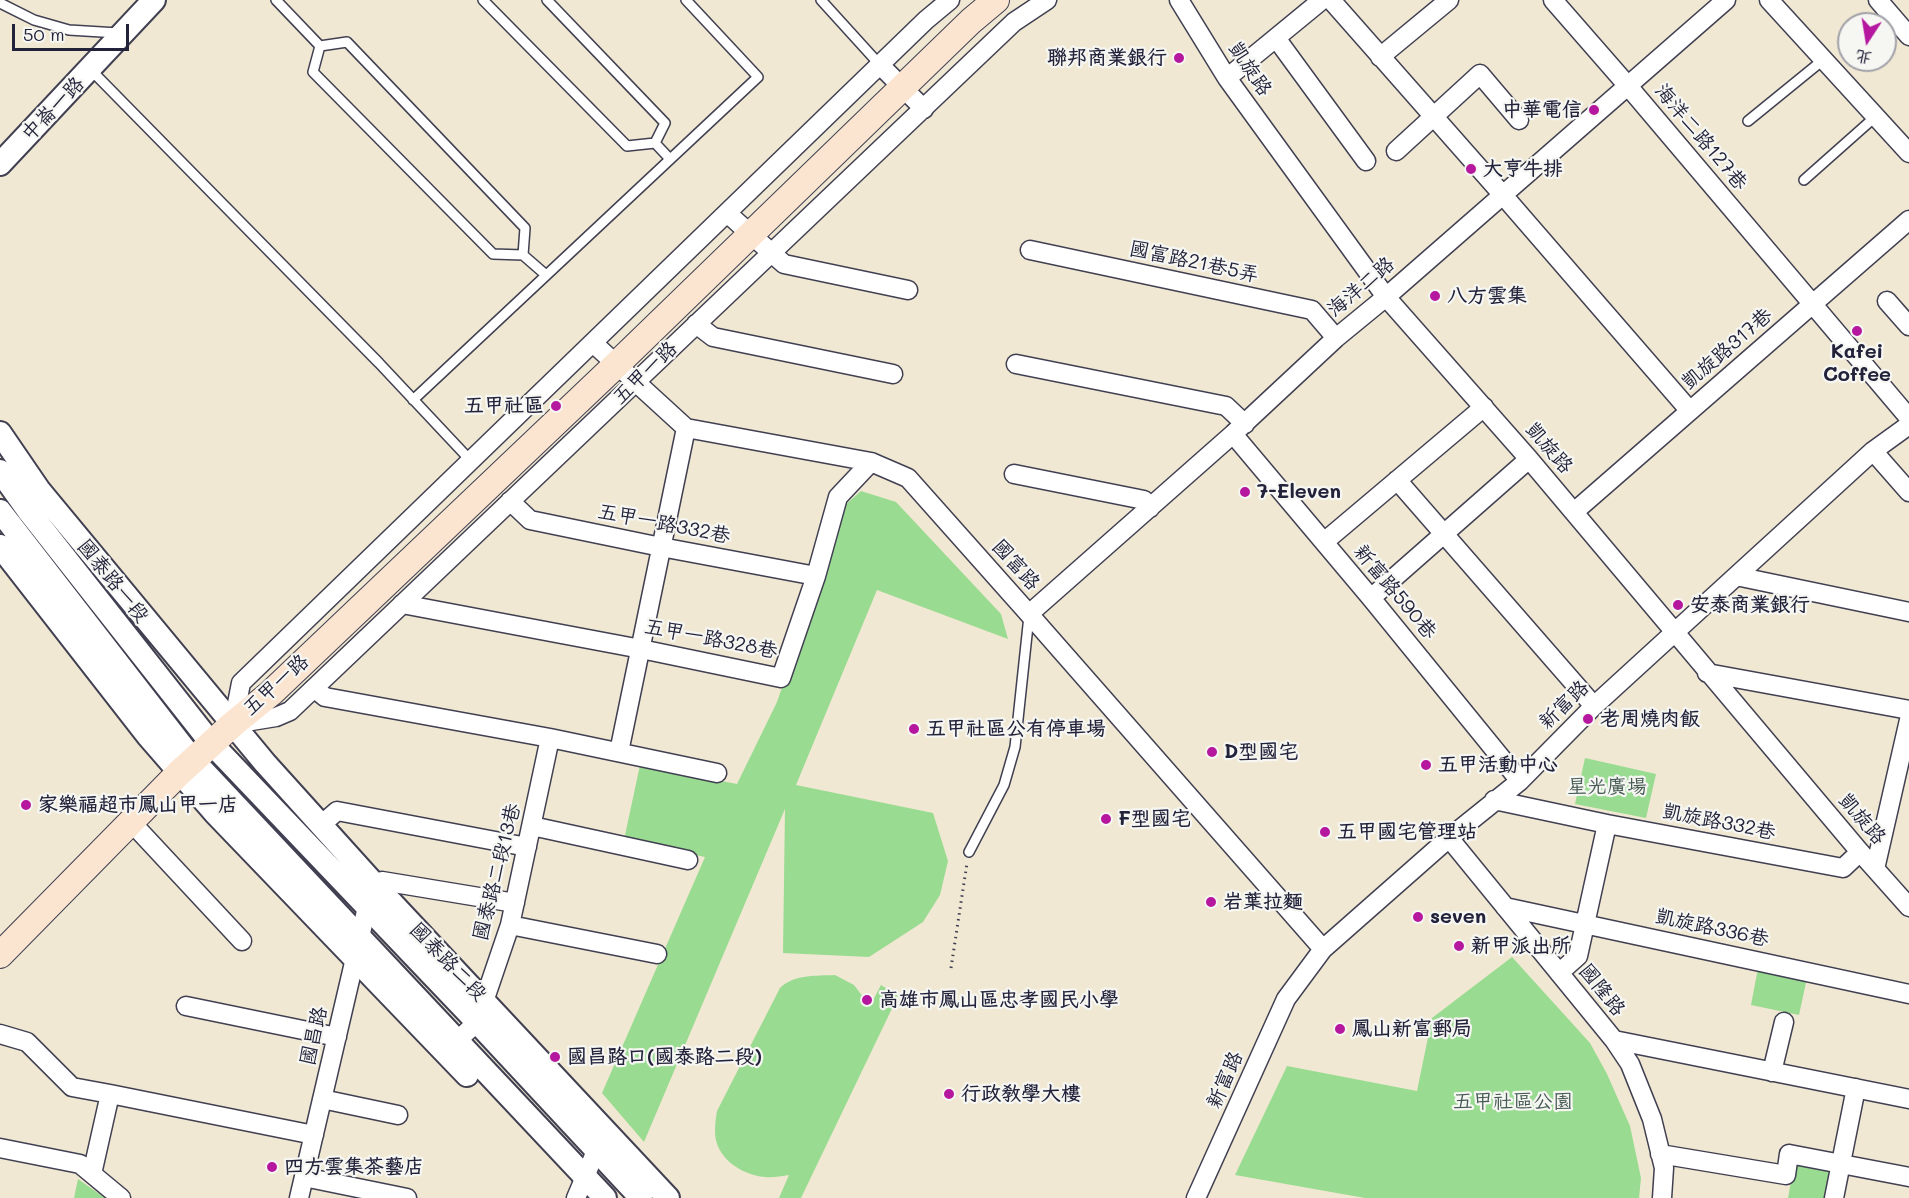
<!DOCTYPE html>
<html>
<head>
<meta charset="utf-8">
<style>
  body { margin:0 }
  #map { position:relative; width:1909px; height:1198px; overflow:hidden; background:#f0e8d2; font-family:Mali,"LXGW WenKai TC",sans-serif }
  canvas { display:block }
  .north { position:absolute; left:1837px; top:12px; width:60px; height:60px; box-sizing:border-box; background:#f6f6f2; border:2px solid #a1a1a9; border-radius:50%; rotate:192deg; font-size:16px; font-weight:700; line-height:24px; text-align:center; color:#22223b }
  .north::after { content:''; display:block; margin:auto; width:21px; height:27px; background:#b5179e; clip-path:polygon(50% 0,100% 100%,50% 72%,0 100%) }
  .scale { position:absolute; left:12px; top:24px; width:117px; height:27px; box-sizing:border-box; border:3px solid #22223b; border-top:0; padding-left:8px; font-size:18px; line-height:21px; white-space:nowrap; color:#22223b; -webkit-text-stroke:4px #f6f6f2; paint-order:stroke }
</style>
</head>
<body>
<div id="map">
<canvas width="1909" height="1198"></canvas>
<div class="north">北</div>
<div class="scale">50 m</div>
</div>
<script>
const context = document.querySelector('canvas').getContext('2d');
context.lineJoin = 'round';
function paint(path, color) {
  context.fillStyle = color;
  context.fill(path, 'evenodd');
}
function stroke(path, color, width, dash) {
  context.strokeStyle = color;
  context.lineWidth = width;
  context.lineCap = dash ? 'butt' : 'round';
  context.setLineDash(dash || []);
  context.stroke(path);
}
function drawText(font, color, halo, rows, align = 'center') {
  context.font = font + ' Mali,"LXGW WenKai TC",sans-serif';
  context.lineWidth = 4.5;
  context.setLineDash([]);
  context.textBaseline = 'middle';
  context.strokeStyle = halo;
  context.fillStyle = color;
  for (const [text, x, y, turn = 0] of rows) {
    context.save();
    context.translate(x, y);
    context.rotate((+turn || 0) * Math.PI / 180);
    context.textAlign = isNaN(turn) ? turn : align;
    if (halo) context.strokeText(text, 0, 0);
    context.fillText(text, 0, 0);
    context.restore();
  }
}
paint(new Path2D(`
  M 861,491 L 896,502 L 1001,614 L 1008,639 L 877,590 L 796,785 L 933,813 L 948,861 L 940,895 L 923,922 L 869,957 L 783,953 L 785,809 L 644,1142 L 602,1093 L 705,857 L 624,840 L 640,765 L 737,784 L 777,702 L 844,506 Z
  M 1585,758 L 1656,774 L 1646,818 L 1575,804 Z
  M 1512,957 L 1590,1043 L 1607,1074 L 1630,1126 L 1641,1178 L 1639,1198 L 1365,1198 L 1235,1175 L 1287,1066 L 1417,1091 L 1432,1018 Z
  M 1758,968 L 1807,978 L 1799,1015 L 1751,1005 Z
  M 835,975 L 854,985 L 870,1006 L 881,985 L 898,996 L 801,1198 L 779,1198 L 789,1175 C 781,1176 773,1178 765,1177 C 741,1175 714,1157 715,1130 C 715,1124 716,1117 717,1111 L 780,988 C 794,974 816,976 835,975 Z
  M 1794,1165 L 1834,1173 L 1829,1198 L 1788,1198 Z
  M 78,1179 L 105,1198 L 74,1198 Z`), '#9adb92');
const service = new Path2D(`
  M 276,0 L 320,46
  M 483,0 L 627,146 L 655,143
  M 547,0 L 665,123 L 655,143 L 670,159
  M 821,0 L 880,65
  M 0,3 L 34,20 L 69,30 L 118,33
  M 90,69 L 379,363 L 471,461
  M 1748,121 L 1823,60
  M 1804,180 L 1875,117
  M 523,255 L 493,254 L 313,72 L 320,46 L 347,42 L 525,228 L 523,255 L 546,275
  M 413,400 L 758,77 L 686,0
  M 969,852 L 1004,785 L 1015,747 L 1029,616`);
const minor = new Path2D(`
  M 950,0 L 926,20 L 241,683 L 233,724 L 276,717 L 290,711 L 1014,22 L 1047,0
  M 1179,0 L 1227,78 L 1386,297 L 1529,459 L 1860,852 L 1909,907
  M 1331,0 L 1502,194 L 1690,411
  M 1553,0 L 1628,86 L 1909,418
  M 1769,0 L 1909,153
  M 1878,0 L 1909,36
  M 1276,38 L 1366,161
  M 1380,57 L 1449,0
  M 880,65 L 924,109
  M 1227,78 L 1322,0
  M 1396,151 L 1480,74 L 1519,120
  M 727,213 L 784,264 L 908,290
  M 1030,250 L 1312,310 L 1336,338
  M 1887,301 L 1909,326
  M 696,324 L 713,337 L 893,374
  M 593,343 L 686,428 L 871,462 L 908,478 L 1029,614 L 1323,949
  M 1016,364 L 1226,406 L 1245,424
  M 1233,434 L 1371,598 L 1520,781
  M 1873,451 L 1909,492
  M 1014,474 L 1144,500 L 1150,508
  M 1397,480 L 1594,706
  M 510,501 L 530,520 L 661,547 L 816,576
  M 1574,512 L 1909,220
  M 1324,542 L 1484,407
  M 1736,576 L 1909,612
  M 1371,598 L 1529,459
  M 402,604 L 641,649 L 781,678 L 816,576 L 838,497 L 871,462
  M 1029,614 L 1233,434 L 1336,338 L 1386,297 L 1726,0
  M 1707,673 L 1909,710
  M 314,688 L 325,697 L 550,738 L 717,773
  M 619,752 L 686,428
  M 1494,800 L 1607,824 L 1843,868 L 1860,852
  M 132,823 L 242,941
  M 321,825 L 337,811 L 527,847
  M 532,826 L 688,860
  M 1449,838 L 1614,1040 L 1630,1064 L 1652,1119 L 1664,1168 L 1662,1198
  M 1875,869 L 1909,720
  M 1505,907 L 1909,994
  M 510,925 L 657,954
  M 1559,973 L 1578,956 L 1607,824
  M 186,1006 L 337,1037
  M 0,1034 L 27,1042 L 72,1087 L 110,1094
  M 1614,1040 L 1909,1099
  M 457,1041 L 477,1022 L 510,925 L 550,738
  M 1772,1072 L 1784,1022
  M 322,1099 L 398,1115
  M 0,1148 L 80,1164 L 121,1198
  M 1660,1154 L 1786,1175 L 1789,1154 L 1909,1177
  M 92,1174 L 110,1094 L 314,1135
  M 304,1177 L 407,1198
  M 299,1198 L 367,907 L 376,886 L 382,881 L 515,903
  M 576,1198 L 601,1139
  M 1196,1198 L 1286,999 L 1323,949 L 1449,838 L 1520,781 L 1594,706 L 1873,451 L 1909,425
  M 1834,1198 L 1856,1088`);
const tertiary = new Path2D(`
  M 0,164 L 154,0
  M 0,433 L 39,490 L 265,763 L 376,886 L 668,1198
  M 0,471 L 30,513 L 211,743 L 477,1022 L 641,1198
  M 0,511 L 193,760 L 605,1198
  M 0,546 L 148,736 L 215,813 L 467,1075`);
const secondary = new Path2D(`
  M 0,955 L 179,773 L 233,724 L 271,693 L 616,365 L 971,21 L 996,0`);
stroke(service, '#414052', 12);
stroke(minor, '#414052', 21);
stroke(tertiary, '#414052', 26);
stroke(secondary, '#414052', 28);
stroke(new Path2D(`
  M 951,968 L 967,863`), '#414052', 3, [1.5, 4.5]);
stroke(service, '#fff', 9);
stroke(minor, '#fff', 18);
stroke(tertiary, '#fff', 22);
stroke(secondary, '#fce5d0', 26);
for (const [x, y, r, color] of [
  [1179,58,6,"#b5179e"],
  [1594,110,6,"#b5179e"],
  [1471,169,6,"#b5179e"],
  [1435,296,6,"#b5179e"],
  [1857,331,6,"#b5179e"],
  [556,406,6,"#b5179e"],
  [1245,492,6,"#b5179e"],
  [1678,605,6,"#b5179e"],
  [1588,719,6,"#b5179e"],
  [914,729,6,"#b5179e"],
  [1212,752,6,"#b5179e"],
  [1426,765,6,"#b5179e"],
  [26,805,6,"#b5179e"],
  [1106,819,6,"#b5179e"],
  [1325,832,6,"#b5179e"],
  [1211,902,6,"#b5179e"],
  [1418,917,6,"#b5179e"],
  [1459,946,6,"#b5179e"],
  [867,1000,6,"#b5179e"],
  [1340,1029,6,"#b5179e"],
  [555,1057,6,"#b5179e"],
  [949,1094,6,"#b5179e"],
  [272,1167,6,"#b5179e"]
]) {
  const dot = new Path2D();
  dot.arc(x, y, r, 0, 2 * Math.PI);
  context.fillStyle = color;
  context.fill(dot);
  stroke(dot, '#f6f6f2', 2);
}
drawText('bold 20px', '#22223b', '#f6f6f2', [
  ["聯邦商業銀行",1167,58,"right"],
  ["中華電信",1582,110,"right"],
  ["大亨牛排",1483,169],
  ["八方雲集",1447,296],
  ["Kafei",1857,352,"center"],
  ["Coffee",1857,375,"center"],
  ["五甲社區",544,406,"right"],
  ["7-Eleven",1257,492],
  ["安泰商業銀行",1690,605],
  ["老周燒肉飯",1600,719],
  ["五甲社區公有停車場",926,729],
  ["D型國宅",1224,752],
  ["五甲活動中心",1438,765],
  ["家樂福超市鳳山甲一店",38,805],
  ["F型國宅",1118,819],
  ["五甲國宅管理站",1337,832],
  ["岩葉拉麵",1223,902],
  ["seven",1430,917],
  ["新甲派出所",1471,946],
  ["高雄市鳳山區忠孝國民小學",879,1000],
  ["鳳山新富郵局",1352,1029],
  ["國昌路口(國泰路二段)",567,1057],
  ["行政教學大樓",961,1094],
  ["四方雲集茶藝店",284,1167]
], 'left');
drawText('20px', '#22223b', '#f6f6f2', [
  ["凱旋路",1250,69,56],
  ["中崙一路",53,109,-46],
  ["海洋二路127巷",1701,137,50],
  ["國富路21巷5弄",1194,262,12],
  ["海洋二路",1361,287,-40],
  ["凱旋路317巷",1727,349,-41],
  ["五甲一路",645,373,-44],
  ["凱旋路",1549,448,49],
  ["五甲一路332巷",664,524,11],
  ["國富路",1016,565,48],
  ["國泰路一段",113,581,51],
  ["新富路590巷",1395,592,50],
  ["五甲一路328巷",711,639,11],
  ["五甲一路",276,685,-42],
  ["新富路",1564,705,-44],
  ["凱旋路",1862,819,49],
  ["凱旋路332巷",1719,822,11],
  ["國泰路二段13巷",497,872,-76],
  ["凱旋路336巷",1712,928,12],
  ["國泰路二段",448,962,46],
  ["國隆路",1602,990,51],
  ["國昌路",314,1036,-77],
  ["新富路",1225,1080,-66]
]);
drawText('20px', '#465a55', '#f6f6f2', [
  ["星光廣場",1607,787],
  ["五甲社區公園",1513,1102]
]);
</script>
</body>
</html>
